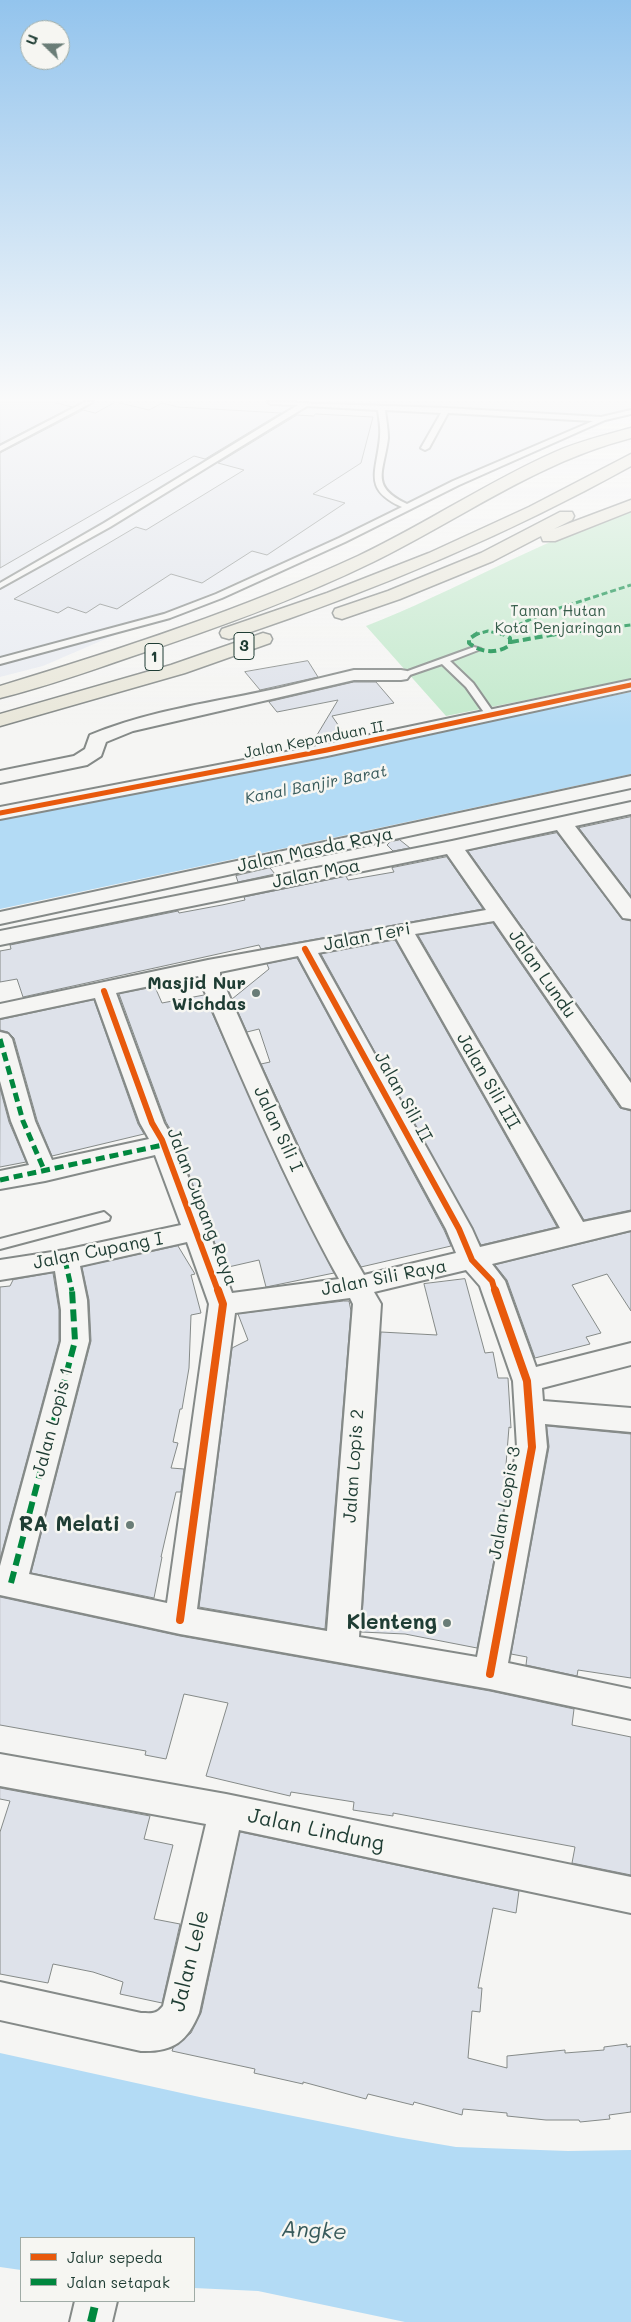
<!DOCTYPE html>
<html>
<head>
<meta charset="utf-8">
<style>
  body { margin:0 }
  #map { position:relative; width:631px; height:2322px; overflow:hidden; background:#f5f5f3; font-family:Mali,sans-serif }
  canvas { display:block }
  .legend { position:absolute; left:20px; top:2237px; width:175px; height:65px; box-sizing:border-box; background:#f6f6f2; border:1px solid #a0aca6; margin:0; padding:6px 9px; list-style:none; font-size:15px; color:#1f3d34 }
  .legend li { display:flex; align-items:center; gap:10px; height:25px }
  .legend b { width:25px; border:1px solid #a0aca6 }
  .north { position:absolute; left:20px; top:20px; width:50px; height:50px; box-sizing:border-box; background:#f6f6f2; border:1px solid #a0aca6; border-radius:50%; rotate:292deg; font-size:14px; font-weight:700; line-height:20px; text-align:center; color:#1f3d34 }
  .north::after { content:''; display:block; margin:auto; width:18px; height:22px; background:#6a7d77; clip-path:polygon(50% 0,100% 100%,50% 72%,0 100%) }
</style>
</head>
<body>
<div id="map">
<canvas width="631" height="2322"></canvas>
<ul class="legend">
<li><b style="height:6px;background:#e8590c"></b>Jalur sepeda</li>
<li><b style="height:6px;background:#00873e"></b>Jalan setapak</li>
</ul>
<div class="north">U</div>
</div>
<script>
const context = document.querySelector('canvas').getContext('2d');
context.lineJoin = 'round';
function paint(path, color) {
  context.fillStyle = color;
  context.fill(path, 'evenodd');
}
function stroke(path, color, width, dash) {
  context.strokeStyle = color;
  context.lineWidth = width;
  context.lineCap = dash ? 'butt' : 'round';
  context.setLineDash(dash || []);
  context.stroke(path);
}
function drawText(font, color, halo, rows, align = 'center') {
  context.font = font + ' Mali,sans-serif';
  context.lineWidth = 5;
  context.setLineDash([]);
  context.textBaseline = 'middle';
  context.strokeStyle = halo;
  context.fillStyle = color;
  for (const [text, x, y, turn = 0] of rows) {
    context.save();
    context.translate(x, y);
    context.rotate((+turn || 0) * Math.PI / 180);
    context.textAlign = isNaN(turn) ? turn : align;
    if (halo) context.strokeText(text, 0, 0);
    context.fillText(text, 0, 0);
    context.restore();
  }
}
paint(new Path2D(`
  M 0,402 L 631,402 L 631,412 L 43,666 L 0,677 Z`), '#e8ebf1');
paint(new Path2D(`
  M 631,511 L 631,679 L 446,716 L 366,626 C 456,591 539,540 631,511 Z`), '#c3e9cc');
paint(new Path2D(`
  M 631,692 L 631,774 L 0,909 L 0,820 Z
  M 0,2053 L 204,2098 L 397,2137 L 456,2147 L 568,2151 L 631,2150 L 631,2322 L 405,2322 L 258,2291 L 194,2288 L 194,2238 L 21,2238 L 21,2270 L 0,2267 Z`), '#b3dbf5');
const building = new Path2D(`
  M 0,402 L 53,402 L 72,407 L 0,444 Z
  M 116,402 L 149,410 L 162,403 L 178,407 L 281,413 L 205,459 L 194,456 L 0,568 L 0,453 L 83,410 L 95,413 Z
  M 316,414 L 373,417 L 361,463 L 313,494 L 345,503 L 267,555 L 252,551 L 202,583 L 171,574 L 117,609 L 100,604 L 86,613 L 68,607 L 58,613 L 14,599 L 136,527 L 146,530 L 244,470 L 218,463 L 297,415 L 313,416 Z
  M 308,661 L 318,677 L 260,690 L 245,672 Z
  M 354,682 L 376,682 L 394,703 L 332,716 L 345,735 L 314,740 L 338,700 L 277,712 L 269,702 Z
  M 631,817 L 631,896 L 579,828 Z
  M 557,833 L 622,919 L 631,921 L 631,1080 L 468,851 Z
  M 400,840 L 410,848 L 393,851 L 387,845 L 390,842 Z
  M 447,857 L 483,909 L 261,949 L 259,945 L 23,997 L 17,979 L 0,982 L 0,951 L 11,949 L 10,945 L 178,911 L 179,913 L 222,905 L 245,900 L 244,897 L 346,876 L 348,880 L 394,872 L 392,868 Z
  M 270,868 L 275,874 L 238,882 L 236,876 Z
  M 493,923 L 620,1108 L 631,1111 L 631,1210 L 584,1220 L 418,935 Z
  M 395,940 L 557,1227 L 481,1245 L 321,954 Z
  M 297,958 L 444,1230 L 451,1246 L 361,1267 L 345,1238 L 307,1164 L 261,1064 L 270,1062 L 259,1029 L 247,1032 L 232,999 L 269,969 L 267,964 Z
  M 155,987 L 162,1003 L 204,995 L 281,1168 L 334,1273 L 266,1287 L 259,1260 L 224,1268 L 176,1139 L 166,1122 L 119,994 Z
  M 94,1000 L 138,1124 L 144,1134 L 52,1156 L 37,1120 L 14,1038 L 8,1032 L 0,1030 L 0,1020 Z
  M 0,1088 L 9,1122 L 26,1162 L 0,1167 Z
  M 631,1232 L 631,1311 L 607,1274 L 572,1285 L 601,1333 L 586,1337 L 590,1344 L 535,1358 L 507,1280 L 495,1265 Z
  M 178,1246 L 195,1274 L 191,1275 L 201,1313 L 191,1315 L 189,1368 L 182,1409 L 180,1409 L 173,1442 L 178,1443 L 171,1468 L 184,1469 L 181,1492 L 176,1492 L 161,1557 L 162,1557 L 154,1598 L 31,1573 L 91,1341 L 89,1300 L 82,1267 Z
  M 53,1273 L 59,1310 L 59,1341 L 0,1559 L 0,1287 L 10,1286 L 13,1280 Z
  M 465,1279 L 485,1353 L 493,1352 L 498,1378 L 508,1378 L 511,1428 L 509,1427 L 504,1490 L 507,1492 L 477,1648 L 405,1634 L 361,1632 L 381,1332 L 437,1335 L 424,1284 Z
  M 344,1301 L 349,1301 L 351,1311 L 325,1629 L 199,1607 L 232,1348 L 248,1340 L 238,1314 Z
  M 547,1426 L 631,1434 L 631,1678 L 578,1670 L 577,1676 L 526,1665 L 527,1657 L 511,1654 L 549,1447 Z
  M 0,1597 L 180,1636 L 490,1691 L 574,1709 L 572,1725 L 631,1737 L 631,1875 L 572,1863 L 575,1847 L 393,1813 L 393,1816 L 353,1810 L 354,1802 L 291,1792 L 290,1796 L 206,1776 L 228,1703 L 184,1694 L 166,1759 L 145,1755 L 146,1751 L 0,1725 Z
  M 0,1788 L 150,1816 L 144,1839 L 173,1845 L 154,1919 L 180,1924 L 162,2003 L 120,1994 L 123,1982 L 93,1972 L 53,1964 L 48,1983 L 0,1974 L 0,1832 L 10,1801 L 0,1799 Z
  M 240,1832 L 519,1891 L 516,1913 L 493,1908 L 478,1988 L 482,1988 L 480,2012 L 472,2011 L 468,2058 L 507,2068 L 507,2056 L 565,2050 L 565,2053 L 604,2050 L 604,2047 L 627,2044 L 627,2047 L 631,2046 L 631,2112 L 609,2115 L 610,2119 L 580,2122 L 579,2120 L 546,2120 L 507,2116 L 507,2113 L 463,2109 L 462,2115 L 414,2102 L 413,2105 L 368,2094 L 366,2099 L 303,2082 L 303,2084 L 254,2073 L 255,2069 L 172,2051 L 173,2048 L 191,2033 L 201,2013 Z`);
paint(building, '#dee2ea');
stroke(building, '#858a88', 1);
const lane = new Path2D(`
  M 85,402 L 93,402 L 0,451 L 0,446 Z
  M 268,402 L 446,408 L 601,417 L 631,410 L 631,414 L 605,420 L 459,485 L 345,542 L 222,598 L 170,618 L 0,664 L 0,658 L 164,614 L 216,594 L 339,538 L 402,507 C 362,489 377,472 380,437 C 381,428 379,419 378,410 L 307,406 L 110,527 L 0,588 L 0,583 L 104,523 L 298,405 L 271,404 ZM 385,410 L 441,413 L 421,448 L 425,450 L 429,448 L 448,413 L 593,421 L 453,481 L 407,504 C 369,486 384,472 388,438 C 388,429 386,419 385,410 Z
  M 474,647 L 481,649 L 450,661 L 473,683 L 496,716 L 494,718 L 488,718 L 466,687 L 442,664 L 401,678 L 397,675 Z
  M 104,1212 L 110,1217 L 109,1220 L 0,1249 L 0,1239 Z`);
const street = new Path2D(`
  M 354,670 L 401,670 L 407,671 L 410,675 L 407,679 L 401,680 L 354,680 L 133,731 L 106,742 L 101,756 L 87,765 L 0,783 L 0,771 L 74,756 L 85,749 L 90,735 C 151,710 216,702 280,688 C 304,682 329,676 354,670 Z
  M 631,680 L 631,690 L 327,756 L 0,819 L 0,807 L 327,744 Z
  M 631,776 L 631,788 L 0,924 L 0,912 Z
  M 631,802 L 631,814 L 575,826 L 631,899 L 631,919 L 623,918 L 557,830 L 465,850 L 631,1083 L 631,1109 L 622,1107 L 494,921 L 415,934 L 583,1222 L 631,1212 L 631,1230 L 492,1264 L 505,1281 L 536,1367 L 631,1343 L 631,1365 L 542,1388 L 543,1401 L 631,1408 L 631,1432 L 545,1424 L 547,1447 L 508,1663 L 631,1689 L 631,1719 L 490,1689 L 180,1634 L 0,1595 L 0,1566 L 61,1341 L 61,1310 L 55,1271 L 0,1280 L 0,1260 L 65,1250 L 181,1225 L 155,1155 L 45,1181 L 0,1189 L 0,1171 L 29,1165 L 11,1121 L 0,1081 L 0,1032 L 8,1034 L 12,1039 L 35,1121 L 52,1160 L 149,1139 L 140,1123 L 95,998 L 0,1018 L 0,1004 L 208,960 L 486,910 L 447,854 L 0,945 L 0,931 L 452,841 ZM 396,938 L 560,1228 L 480,1247 L 472,1229 L 318,953 ZM 298,956 L 446,1229 L 456,1253 L 364,1275 C 308,1179 265,1076 220,975 L 220,972 ZM 198,976 C 242,1078 285,1182 339,1279 L 232,1293 L 174,1140 L 164,1123 L 116,993 ZM 187,1242 L 209,1304 L 167,1603 L 29,1574 L 89,1341 L 87,1300 L 80,1266 ZM 466,1270 L 480,1286 L 513,1381 L 517,1447 L 477,1657 L 359,1637 L 381,1304 L 374,1292 ZM 350,1298 L 353,1304 L 327,1631 L 197,1609 L 235,1313 Z
  M 0,1754 L 226,1794 L 631,1877 L 631,1913 L 239,1830 L 199,2013 C 187,2042 173,2052 141,2051 L 0,2020 L 0,1982 L 141,2013 C 151,2013 156,2015 163,2006 L 206,1824 L 0,1786 Z
  M 75,2301 L 117,2301 L 112,2322 L 70,2322 Z`);
const highway = new Path2D(`
  M 631,428 L 631,438 C 537,462 459,520 373,562 C 295,600 212,630 130,657 C 87,672 44,687 0,698 L 0,686 C 122,649 243,609 358,556 C 426,524 487,482 555,452 C 580,441 605,435 631,428 Z
  M 631,454 L 631,466 C 505,536 373,591 236,637 L 229,639 L 222,637 L 220,633 L 222,629 L 327,593 L 429,553 L 529,507 Z
  M 631,500 L 631,511 L 555,541 L 543,541 L 541,536 L 493,561 L 400,599 L 342,619 L 335,617 L 333,613 L 335,609 L 388,591 L 481,553 L 560,512 L 572,512 L 574,516 L 572,520 L 554,529 Z
  M 263,633 L 270,635 L 272,639 L 270,643 L 185,673 L 0,726 L 0,714 L 171,665 Z`);
stroke(lane, '#858a88', 4);
stroke(street, '#858a88', 4);
stroke(highway, '#858a88', 3);
paint(lane, '#f5f5f3');
paint(street, '#f5f5f3');
paint(highway, '#e9e7da');
stroke(new Path2D(`
  M 501,633 L 544,613 L 631,585
  M 474,635 L 488,631 L 504,635
  M 553,635 L 631,625`), '#00873e', 3, [6, 3]);
stroke(new Path2D(`
  M 478,633 L 469,639 L 469,643 C 481,653 497,654 510,645 L 510,638 L 502,633
  M 511,642 L 562,633`), '#00873e', 4, [8, 4]);
stroke(new Path2D(`
  M 0,1039 L 23,1121 L 45,1172
  M 0,1180 L 163,1145
  M 65,1260 L 72,1291`), '#00873e', 5, [9, 5]);
stroke(new Path2D(`
  M 11,1583 L 75,1341 L 72,1290`), '#00873e', 6, [12, 6]);
stroke(new Path2D(`
  M 91,2322 L 96,2301`), '#00873e', 8, [15, 8]);
stroke(new Path2D(`
  M 0,813 L 327,750 L 631,685`), '#e8590c', 5);
stroke(new Path2D(`
  M 305,949 L 459,1229 L 472,1260 L 492,1281 L 495,1291
  M 104,991 L 152,1123 L 162,1140 L 218,1291`), '#e8590c', 6);
stroke(new Path2D(`
  M 180,1620 L 223,1304 L 218,1290
  M 490,1674 L 532,1447 L 527,1381 L 495,1290`), '#e8590c', 8);
const sky = context.createLinearGradient(0, 0, 0, 727);
sky.addColorStop(0, '#93c4ed');
sky.addColorStop(0.55, '#fafafa');
sky.addColorStop(1, '#fafafa00');
context.fillStyle = sky;
context.fillRect(0, 0, 631, 727);
for (const [x, y, r, color] of [
  [256,993,5,"#6a7d77"],
  [130,1525,5,"#6a7d77"],
  [447,1623,5,"#6a7d77"]
]) {
  const dot = new Path2D();
  dot.arc(x, y, r, 0, 2 * Math.PI);
  context.fillStyle = color;
  context.fill(dot);
  stroke(dot, '#f6f6f2', 2);
}
drawText('15px', '#385e4c', '#f6f6f2', [
  ["Taman Hutan",558,611],
  ["Kota Penjaringan",558,628]
]);
drawText('15px', '#1f3d34', '#f6f6f2', [
  ["Jalan Kepanduan II",314,740,-11]
]);
for (const [x, y, w] of [
  [244,646,20],
  [154,657,18]
]) {
  const box = new Path2D();
  box.roundRect(x - w / 2, y - 13.5, w, 27, 4);
  context.fillStyle = '#f6f6f2';
  context.fill(box);
  stroke(box, '#1f3d34', 1);
}
drawText('bold 16px', '#1f3d34', null, [
  ["3",244,646],
  ["1",154,657]
]);
drawText('italic 16px', '#375a5b', '#f6f6f2', [
  ["Kanal Banjir Barat",316,785,-11]
]);
drawText('18px', '#1f3d34', '#f6f6f2', [
  ["Jalan Masda Raya",315,850,-12],
  ["Jalan Moa",316,874,-11],
  ["Jalan Teri",367,937,-11],
  ["Jalan Lundu",542,974,55],
  ["Jalan Sili III",488,1081,60],
  ["Jalan Sili II",403,1097,61],
  ["Jalan Sili I",278,1129,65],
  ["Jalan Cupang Raya",202,1207,69],
  ["Jalan Cupang I",98,1251,-11],
  ["Jalan Sili Raya",384,1278,-11],
  ["Jalan Lopis 1",53,1422,-75],
  ["Jalan Lopis 2",354,1466,-86],
  ["Jalan Lopis 3",505,1503,-80]
]);
drawText('bold 18px', '#1f3d34', '#f6f6f2', [
  ["Masjid Nur",246,983],
  ["Wichdas",246,1004]
], 'right');
drawText('bold 21px', '#1f3d34', '#f6f6f2', [
  ["RA Melati",120,1525],
  ["Klenteng",437,1623]
], 'right');
drawText('21px', '#1f3d34', '#f6f6f2', [
  ["Jalan Lindung",316,1830,12],
  ["Jalan Lele",190,1961,-76]
]);
drawText('italic 22px', '#375a5b', '#f6f6f2', [
  ["Angke",314,2231,3]
]);
</script>
</body>
</html>
